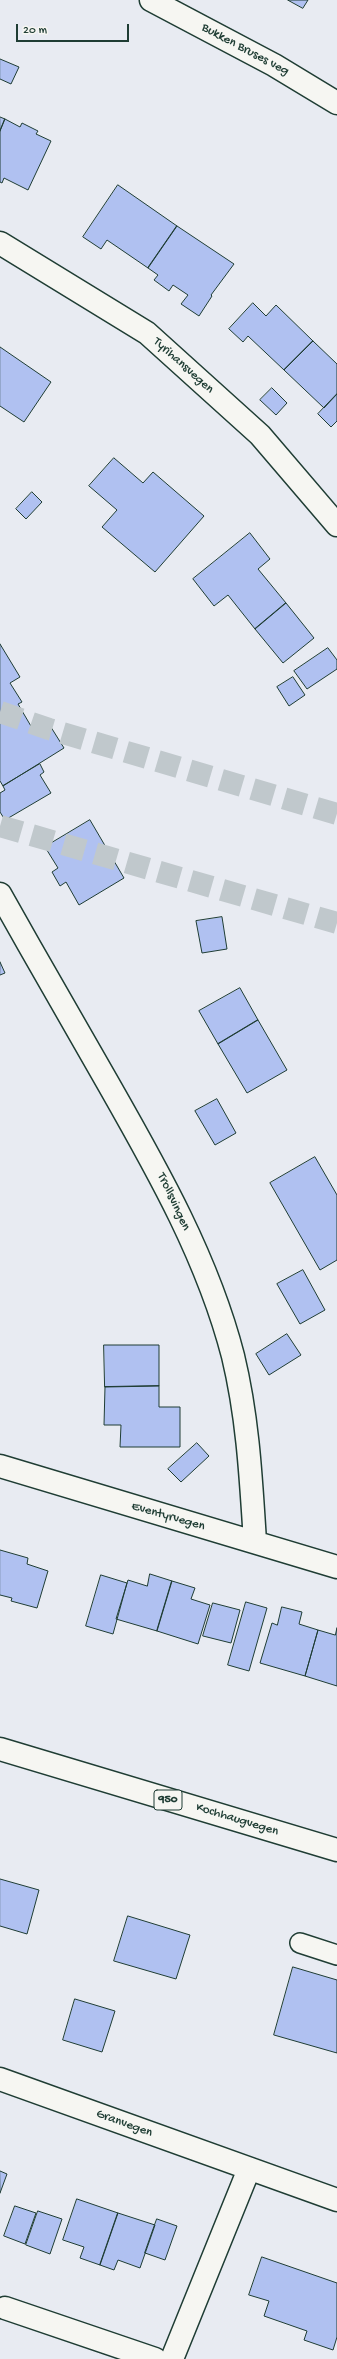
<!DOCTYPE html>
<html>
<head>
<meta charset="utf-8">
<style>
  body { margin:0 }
  #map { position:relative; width:337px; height:2359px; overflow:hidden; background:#e8ebf2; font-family:"Gochi Hand",sans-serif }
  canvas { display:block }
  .scale { position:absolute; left:16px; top:24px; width:113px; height:18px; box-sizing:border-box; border:2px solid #1f3d34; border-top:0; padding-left:5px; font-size:12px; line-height:14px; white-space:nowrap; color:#1f3d34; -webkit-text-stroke:3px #f6f6f2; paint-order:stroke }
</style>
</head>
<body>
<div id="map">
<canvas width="337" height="2359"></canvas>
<div class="scale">20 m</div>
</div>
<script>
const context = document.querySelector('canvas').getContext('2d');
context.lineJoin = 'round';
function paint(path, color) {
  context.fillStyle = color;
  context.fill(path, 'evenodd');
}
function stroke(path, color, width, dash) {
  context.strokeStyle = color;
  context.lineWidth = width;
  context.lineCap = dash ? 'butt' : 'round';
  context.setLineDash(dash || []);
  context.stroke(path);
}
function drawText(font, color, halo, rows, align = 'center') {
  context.font = font + ' "Gochi Hand",sans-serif';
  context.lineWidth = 3;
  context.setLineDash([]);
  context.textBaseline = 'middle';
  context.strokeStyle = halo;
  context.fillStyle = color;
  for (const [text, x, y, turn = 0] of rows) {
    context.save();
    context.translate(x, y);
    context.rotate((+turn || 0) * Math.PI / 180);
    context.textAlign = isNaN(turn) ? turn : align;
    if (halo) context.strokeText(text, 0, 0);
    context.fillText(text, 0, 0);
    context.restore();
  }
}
const building = new Path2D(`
  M 288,0 L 308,0 L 303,8 Z
  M 0,59 L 19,67 L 11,84 L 0,79 Z
  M 0,117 L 5,119 L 0,131 Z
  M 5,119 L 20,127 L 22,123 L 38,131 L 36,134 L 51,141 L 28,190 L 4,178 L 2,183 L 0,182 L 0,131 Z
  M 118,185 L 177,226 L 148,268 L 107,240 L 101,249 L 83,237 Z
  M 177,226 L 234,264 L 211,295 L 212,296 L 199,316 L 181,304 L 188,295 L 173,285 L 169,291 L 154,280 L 158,275 L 148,268 Z
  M 253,303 L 266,316 L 276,305 L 313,341 L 284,370 L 248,336 L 243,342 L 229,329 Z
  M 313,341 L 337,364 L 337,394 L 324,408 L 284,370 Z
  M 0,347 L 51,382 L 24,422 L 0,406 Z
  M 272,388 L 287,403 L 276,415 L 260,400 Z
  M 337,394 L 337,421 L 331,427 L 318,414 Z
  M 114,458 L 143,483 L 153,472 L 204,516 L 155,572 L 102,527 L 117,510 L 89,486 Z
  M 32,492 L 42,502 L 26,519 L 16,509 Z
  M 250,533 L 270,559 L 258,569 L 286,603 L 255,629 L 228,595 L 214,606 L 193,579 Z
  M 286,603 L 314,638 L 283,663 L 255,629 Z
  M 0,644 L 20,677 L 10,683 L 22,702 L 18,704 L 35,733 L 49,724 L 64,748 L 3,786 L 0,781 Z
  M 328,648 L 337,660 L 337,669 L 307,689 L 294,671 Z
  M 293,677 L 305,695 L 289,706 L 277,687 Z
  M 40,764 L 44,772 L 40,775 L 51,793 L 5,820 L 0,812 L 0,793 L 5,790 L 3,786 Z
  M 90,820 L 124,878 L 79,905 L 66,882 L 60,886 L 52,872 L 58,868 L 45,847 Z
  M 222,917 L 227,949 L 202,953 L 196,921 Z
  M 0,962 L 5,973 L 0,975 Z
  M 240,988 L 258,1020 L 218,1044 L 199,1011 Z
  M 258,1020 L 287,1070 L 247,1093 L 218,1044 Z
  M 217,1099 L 236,1133 L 215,1145 L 195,1111 Z
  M 315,1157 L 337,1195 L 337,1260 L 320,1270 L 270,1183 Z
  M 303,1270 L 325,1310 L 300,1324 L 277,1284 Z
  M 287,1334 L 301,1355 L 269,1375 L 256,1354 Z
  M 104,1345 L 159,1345 L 159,1386 L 105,1387 Z
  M 159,1386 L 159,1407 L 180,1407 L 180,1447 L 120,1447 L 121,1425 L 104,1425 L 105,1387 Z
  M 197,1443 L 209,1456 L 181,1482 L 168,1469 Z
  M 0,1550 L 28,1558 L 27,1564 L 48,1571 L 37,1608 L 11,1601 L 12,1598 L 0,1595 Z
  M 150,1574 L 172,1581 L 157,1631 L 116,1619 L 128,1580 L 147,1586 Z
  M 101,1575 L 127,1583 L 113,1634 L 86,1626 Z
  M 172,1581 L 195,1588 L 191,1599 L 210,1605 L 198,1644 L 157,1631 Z
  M 246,1602 L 267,1608 L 249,1671 L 228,1665 Z
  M 213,1603 L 240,1610 L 231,1643 L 203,1636 Z
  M 282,1607 L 302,1612 L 299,1624 L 318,1630 L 305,1676 L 260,1663 L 272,1623 L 277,1625 Z
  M 337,1628 L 337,1686 L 305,1676 L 318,1630 L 335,1635 Z
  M 0,1879 L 39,1890 L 27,1934 L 0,1926 Z
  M 128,1916 L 190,1935 L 176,1979 L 114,1961 Z
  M 293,1967 L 337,1980 L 337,2053 L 274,2035 Z
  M 75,1999 L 115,2011 L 102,2052 L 63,2040 Z
  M 0,2171 L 7,2174 L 0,2193 Z
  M 77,2199 L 118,2213 L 100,2265 L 80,2258 L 84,2247 L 63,2240 Z
  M 15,2206 L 36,2213 L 25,2244 L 4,2236 Z
  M 38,2211 L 62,2219 L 50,2254 L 26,2245 Z
  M 118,2213 L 155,2225 L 140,2268 L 118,2260 L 114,2270 L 100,2265 Z
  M 157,2219 L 177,2226 L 165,2260 L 145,2253 Z
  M 262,2257 L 337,2283 L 337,2337 L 333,2350 L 304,2340 L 307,2331 L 264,2316 L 269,2301 L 249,2295 Z`);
paint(building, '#b0c1f1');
stroke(building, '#1f3d34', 1);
stroke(new Path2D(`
  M 0,712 L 49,729 L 337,814
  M 0,826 L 337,923`), '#c0c8cc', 22, [22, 11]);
const service = new Path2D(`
  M 300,1943 L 337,1955`);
const minor = new Path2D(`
  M 151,0 L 274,65 L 337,103
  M 0,243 L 147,333 L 260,435 L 337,525
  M 0,894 C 36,958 73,1022 109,1085 C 158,1171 208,1259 233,1356 C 248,1418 251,1479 255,1542
  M 0,1466 L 337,1567
  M 0,2079 L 337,2200
  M 5,2308 L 155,2359
  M 172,2359 L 249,2169`);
const primary = new Path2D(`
  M 0,1749 L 337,1850`);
stroke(service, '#1f3d34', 22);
stroke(minor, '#1f3d34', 25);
stroke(primary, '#1f3d34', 25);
stroke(service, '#f6f6f2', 19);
stroke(minor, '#f6f6f2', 22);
stroke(primary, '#f6f6f2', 22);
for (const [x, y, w] of [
  [168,1800,28]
]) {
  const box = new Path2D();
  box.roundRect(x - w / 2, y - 10, w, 20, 3);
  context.fillStyle = '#f6f6f2';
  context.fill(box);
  stroke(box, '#1f3d34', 1);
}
drawText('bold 12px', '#1f3d34', null, [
  ["950",168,1800]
]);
drawText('13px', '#1f3d34', '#f6f6f2', [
  ["Bukken Bruses veg",245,50,28],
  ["Tyrihansvegen",183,366,42],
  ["Trollsvingen",173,1202,65],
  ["Eventyrvegen",168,1517,16],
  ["Kochhaugvegen",237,1820,17],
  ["Granvegen",124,2124,20]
]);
</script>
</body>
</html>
